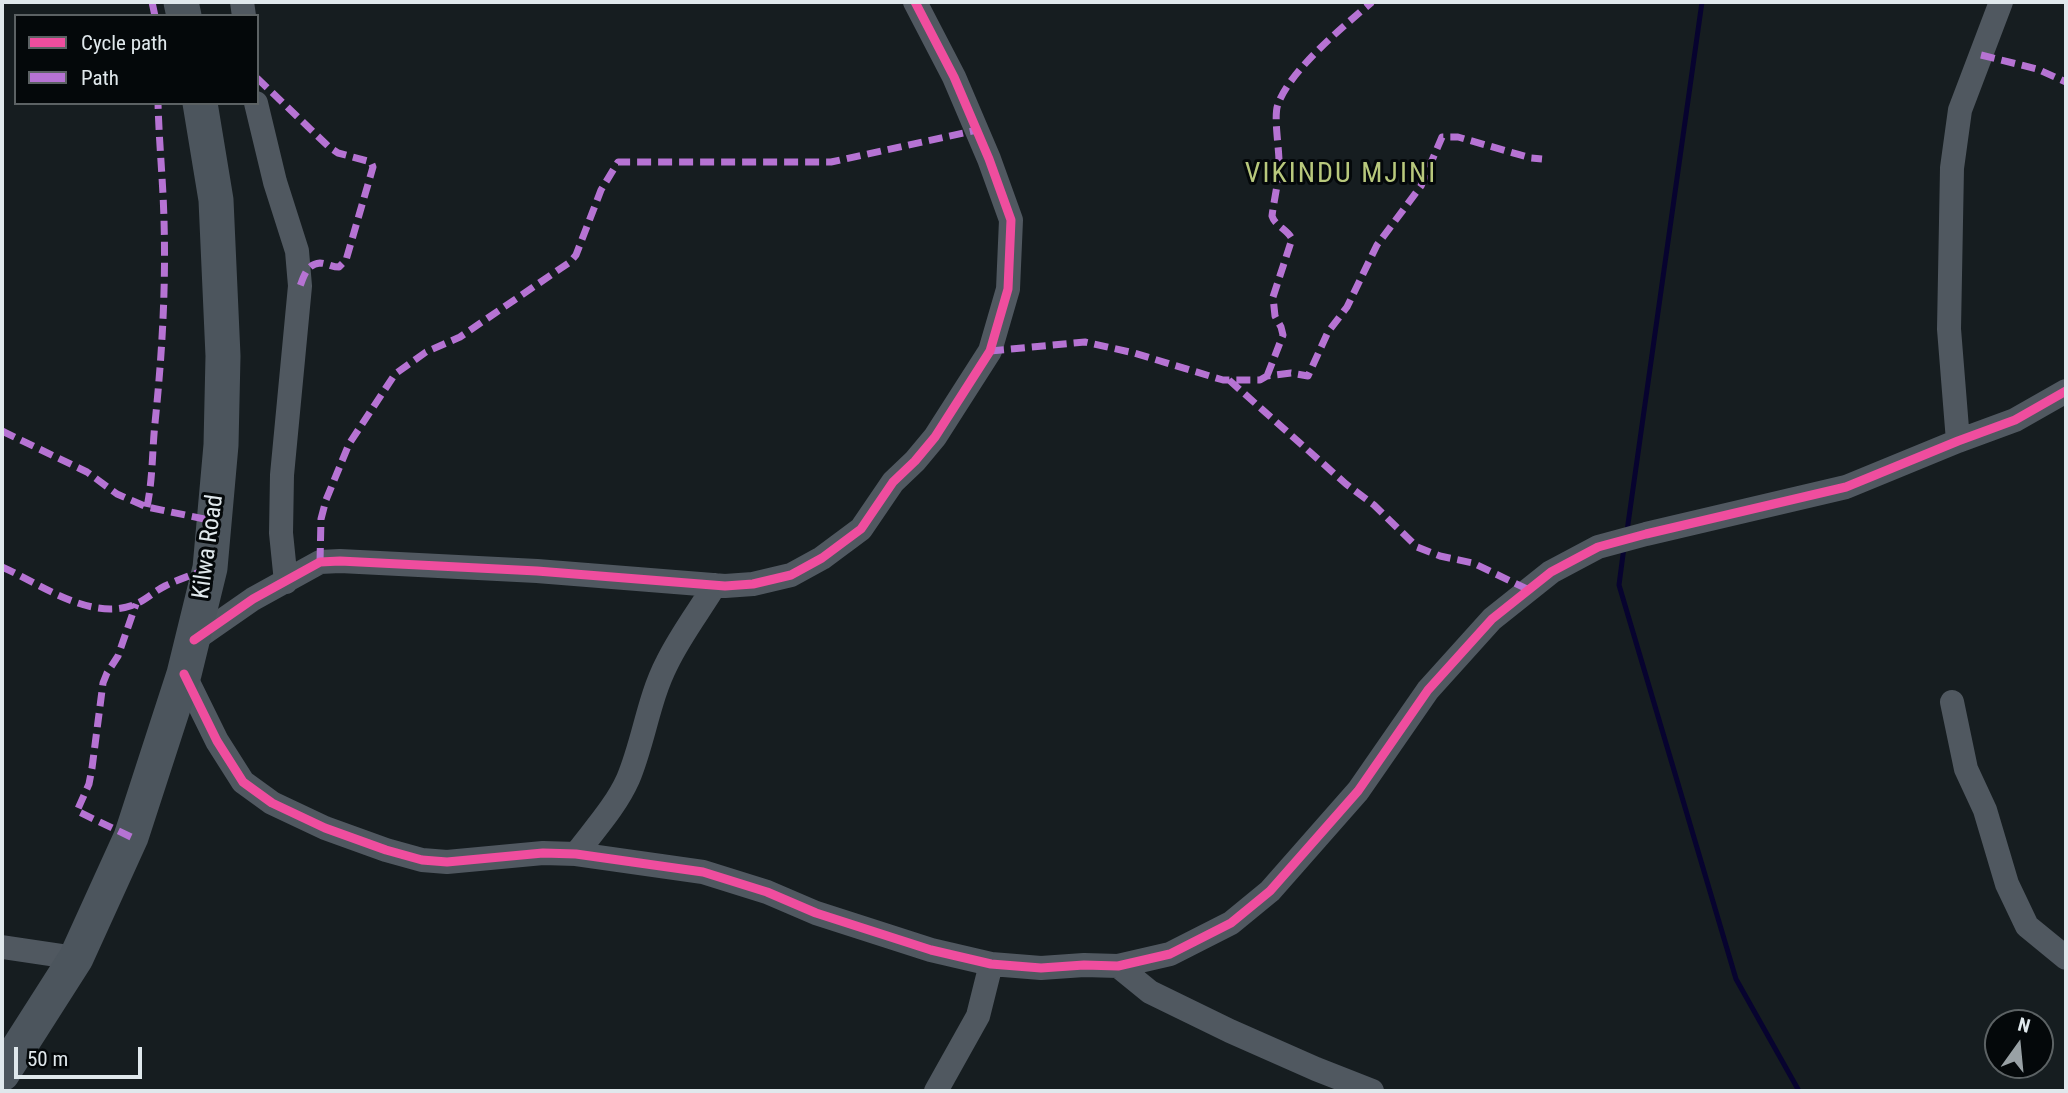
<!DOCTYPE html>
<html>
<head>
<meta charset="utf-8">
<style>
  body { margin:0 }
  #map { position:relative; width:2068px; height:1093px; overflow:hidden; background:#161d20; font-family:"Roboto Condensed",sans-serif }
  canvas { display:block }
  .frame { position:absolute; inset:0; border:4px solid #e0e8ec; pointer-events:none }
  .legend { position:absolute; left:14px; top:14px; width:245px; height:91px; box-sizing:border-box; background:#04080a; border:2px solid #5c6264; margin:0; padding:9px 12px; list-style:none; font-size:21px; color:#e0e8ec }
  .legend li { display:flex; align-items:center; gap:14px; height:35px }
  .legend b { width:35px; border:2px solid #5c6264 }
  .north { position:absolute; left:1984px; top:1009px; width:70px; height:70px; box-sizing:border-box; background:#04080a; border:2px solid #5c6264; border-radius:50%; rotate:15deg; font-size:19px; font-weight:700; line-height:28px; text-align:center; color:#e0e8ec }
  .north::after { content:''; display:block; margin:auto; width:24px; height:32px; background:#99a1a5; clip-path:polygon(50% 0,100% 100%,50% 72%,0 100%) }
  .scale { position:absolute; left:14px; top:1047px; width:128px; height:32px; box-sizing:border-box; border:4px solid #e0e8ec; border-top:0; padding-left:9px; font-size:21px; line-height:24px; white-space:nowrap; color:#e0e8ec; -webkit-text-stroke:5px #04080a; paint-order:stroke }
</style>
</head>
<body>
<div id="map">
<canvas width="2068" height="1093"></canvas>
<div class="frame"></div>
<ul class="legend">
<li><b style="height:9px;background:#ef4d9e"></b>Cycle path</li>
<li><b style="height:9px;background:#b673d3"></b>Path</li>
</ul>
<div class="north">N</div>
<div class="scale">50 m</div>
</div>
<script>
const context = document.querySelector('canvas').getContext('2d');
context.lineJoin = 'round';
function stroke(path, color, width, dash) {
  context.strokeStyle = color;
  context.lineWidth = width;
  context.lineCap = dash ? 'butt' : 'round';
  context.setLineDash(dash || []);
  context.stroke(path);
}
function drawText(font, color, halo, rows, align = 'center') {
  context.font = font + ' "Roboto Condensed",sans-serif';
  context.lineWidth = 6;
  context.setLineDash([]);
  context.textBaseline = 'middle';
  context.strokeStyle = halo;
  context.fillStyle = color;
  for (const [text, x, y, turn = 0] of rows) {
    context.save();
    context.translate(x, y);
    context.rotate((+turn || 0) * Math.PI / 180);
    context.textAlign = isNaN(turn) ? turn : align;
    if (halo) context.strokeText(text, 0, 0);
    context.fillText(text, 0, 0);
    context.restore();
  }
}
stroke(new Path2D(`
  M 1627,531 L 1702,2
  M 1624,547 L 1619,585 L 1736,979 L 1799,1091`), '#07032f', 5);
stroke(new Path2D(`
  M 242,2 L 244,16
  M 256,103 L 275,182 L 297,251 L 300,286 L 282,475 L 281,533 L 286,582
  M 1958,441 L 1949,329 L 1952,168 L 1960,110 L 2001,2
  M 194,640 L 253,599 L 320,562 L 340,561 L 537,571 L 725,586 L 753,584 L 791,575 L 822,558 L 861,529 L 893,482 L 915,461 L 935,437 L 990,351 L 1008,289 L 1011,220 L 989,159 L 954,77 L 915,2
  M 184,674 L 217,741 L 243,782 L 272,803 L 325,828 L 386,850 L 422,860 L 447,862 L 543,853 L 576,854 L 703,872 L 767,892 L 816,913 L 931,950 L 991,964 L 1041,968 L 1084,965 L 1118,966 L 1170,954 L 1231,923 L 1270,891 L 1358,791 L 1428,690 L 1492,619 L 1551,572 L 1598,547 L 1646,534 L 1846,487 L 1958,441 L 2015,420 L 2066,391
  M 1952,702 L 1966,769 L 1985,810 L 2007,884 L 2027,926 L 2066,958
  M 576,854 C 594,830 616,806 628,779 C 644,741 648,700 667,663 C 680,636 699,611 715,585
  M 2,947 L 76,958
  M 1118,966 L 1150,992 L 1230,1031 L 1316,1069 L 1372,1091
  M 936,1091 L 978,1016 L 991,964`), '#505860', 24);
stroke(new Path2D(`
  M 181,2 L 184,16
  M 2,1074 L 76,958 L 131,837 L 184,674 L 210,568 L 221,445 L 223,356 L 216,200 L 200,103`), '#4c555d', 35);
stroke(new Path2D(`
  M 152,2 L 155,16
  M 1981,55 L 2037,69 L 2066,82
  M 257,78 L 329,147 L 338,153 L 371,162 L 373,167 L 346,260 L 339,267 C 332,267 326,263 320,263 C 307,264 304,276 300,286
  M 990,351 L 1085,342 L 1134,353 L 1223,380 L 1260,380 L 1267,376 L 1291,373 L 1308,376 L 1328,332 L 1347,307 L 1377,245 L 1421,186 L 1442,137 L 1458,137 L 1531,158 L 1542,159
  M 1267,376 L 1283,335 L 1281,327 L 1275,316 L 1273,297 L 1292,239 C 1287,229 1275,226 1272,216 C 1274,200 1278,184 1279,168 C 1280,151 1273,117 1278,104 C 1291,69 1344,26 1372,2
  M 1229,380 L 1346,484 L 1374,505 L 1417,547 L 1440,556 L 1473,563 L 1529,590
  M 2,431 L 87,472 L 117,494 L 147,507 L 214,521
  M 147,507 C 153,477 152,452 155,423 C 162,355 166,288 164,220 C 163,181 159,142 158,103
  M 320,562 L 321,519 L 326,500 L 349,444 L 395,374 L 426,352 L 460,337 L 570,262 L 576,255 L 601,190 L 618,162 L 831,162 L 977,130
  M 2,567 C 41,584 93,624 138,603 C 147,599 155,591 165,586 C 179,579 195,574 210,568
  M 131,837 L 77,811 L 89,784 L 92,768 L 103,683 L 107,673 L 118,656 L 136,604`), '#b673d3', 7, [14, 7]);
stroke(new Path2D(`
  M 194,640 L 253,599 L 320,562 L 340,561 L 537,571 L 725,586 L 753,584 L 791,575 L 822,558 L 861,529 L 893,482 L 915,461 L 935,437 L 990,351 L 1008,289 L 1011,220 L 989,159 L 954,77 L 915,2
  M 184,674 L 217,741 L 243,782 L 272,803 L 325,828 L 386,850 L 422,860 L 447,862 L 543,853 L 576,854 L 703,872 L 767,892 L 816,913 L 931,950 L 991,964 L 1041,968 L 1084,965 L 1118,966 L 1170,954 L 1231,923 L 1270,891 L 1358,791 L 1428,690 L 1492,619 L 1551,572 L 1598,547 L 1646,534 L 1846,487 L 1958,441 L 2015,420 L 2066,391`), '#ef4d9e', 9);
drawText('24px', '#e0e8ec', '#04080a', [
  ["Kilwa Road",209,547,-82]
]);
context.letterSpacing = '2px';
drawText('28px', '#b8c87c', '#04080a', [
  ["VIKINDU MJINI",1341,175]
]);
context.letterSpacing = '0px';
</script>
</body>
</html>
